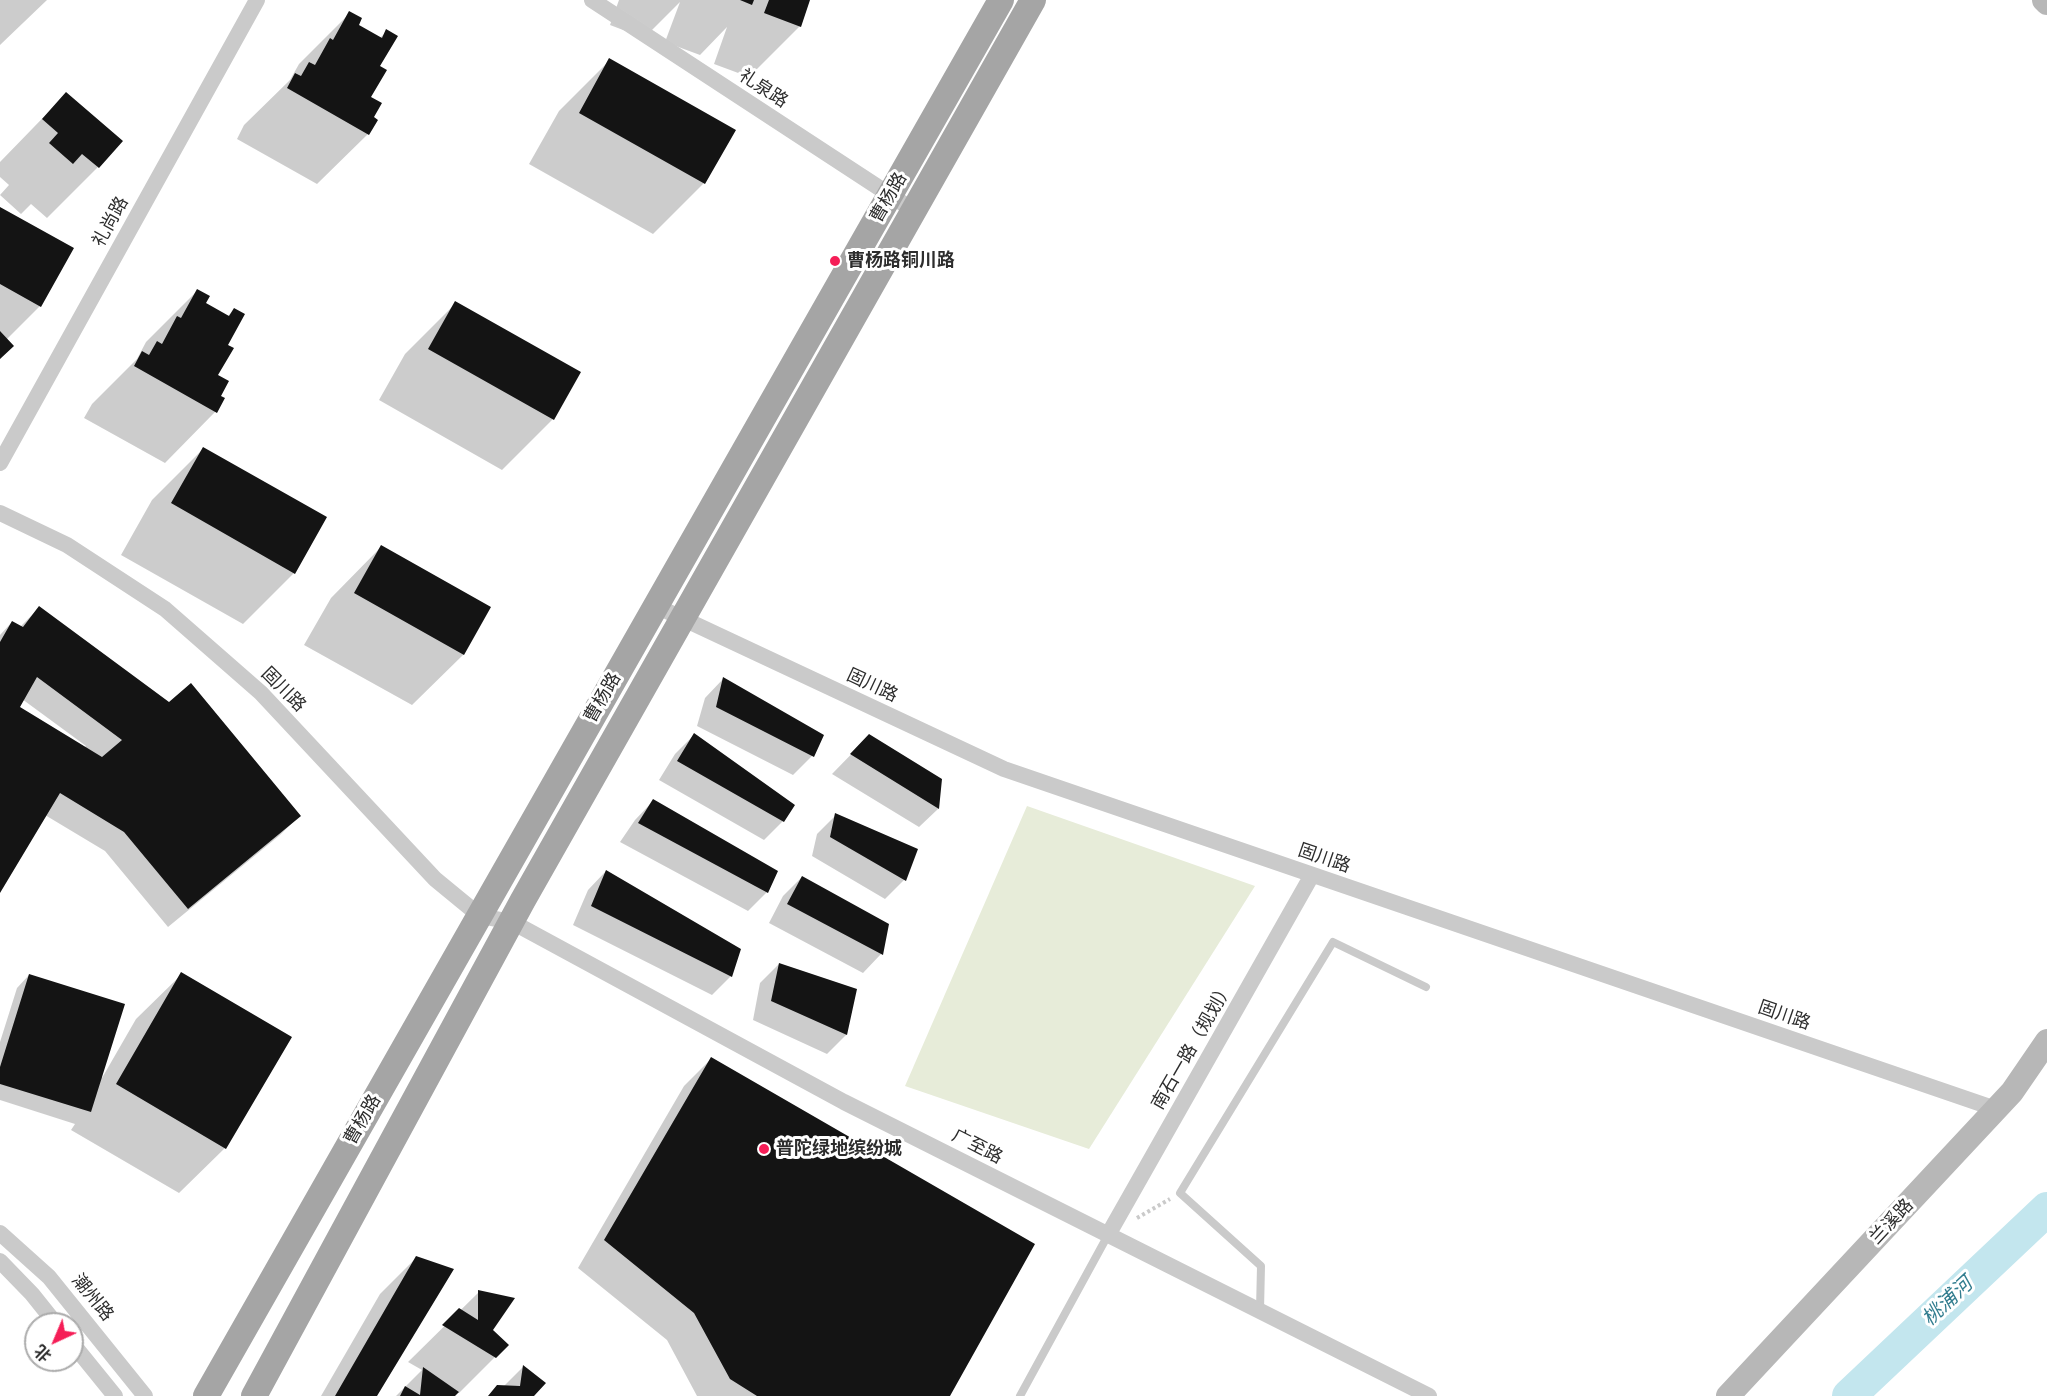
<!DOCTYPE html>
<html>
<head>
<meta charset="utf-8">
<style>
  body { margin:0 }
  #map { position:relative; width:2047px; height:1396px; overflow:hidden; background:#fff; font-family:"Archivo Narrow","Noto Sans SC",sans-serif }
  canvas { display:block }
  .north { position:absolute; left:24px; top:1312px; width:60px; height:60px; box-sizing:border-box; background:#fff; border:2px solid #ababab; border-radius:50%; rotate:224deg; font-size:16px; font-weight:700; line-height:24px; text-align:center; color:#2d2d2d }
  .north::after { content:''; display:block; margin:auto; width:21px; height:27px; background:#f51e57; clip-path:polygon(50% 0,100% 100%,50% 72%,0 100%) }
</style>
</head>
<body>
<div id="map">
<canvas width="2047" height="1396"></canvas>
<div class="north">北</div>
</div>
<script>
const context = document.querySelector('canvas').getContext('2d');
context.lineJoin = 'round';
function paint(path, color) {
  context.fillStyle = color;
  context.fill(path, 'evenodd');
}
function stroke(path, color, width, dash) {
  context.strokeStyle = color;
  context.lineWidth = width;
  context.lineCap = dash ? 'butt' : 'round';
  context.setLineDash(dash || []);
  context.stroke(path);
}
function drawText(font, color, halo, rows, align = 'center') {
  context.font = font + ' "Archivo Narrow","Noto Sans SC",sans-serif';
  context.lineWidth = 6;
  context.setLineDash([]);
  context.textBaseline = 'middle';
  context.strokeStyle = halo;
  context.fillStyle = color;
  for (const [text, x, y, turn = 0] of rows) {
    context.save();
    context.translate(x, y);
    context.rotate((+turn || 0) * Math.PI / 180);
    context.textAlign = isNaN(turn) ? turn : align;
    if (halo) context.strokeText(text, 0, 0);
    context.fillText(text, 0, 0);
    context.restore();
  }
}
paint(new Path2D(`
  M 1027,806 L 1255,886 L 1089,1149 L 905,1086 Z`), '#e7ecd9');
paint(new Path2D(`
  M 0,0 L 47,0 L 0,45 Z
  M 619,0 L 809,0 L 800,26 L 749,77 L 714,64 L 727,27 L 700,55 L 665,42 L 680,2 L 644,38 L 610,25 Z
  M 350,13 L 357,25 L 380,38 L 387,31 L 369,97 L 372,118 L 368,134 L 317,184 L 237,139 L 244,125 L 290,80 L 299,64 Z
  M 610,60 L 704,183 L 653,234 L 529,164 L 559,111 Z
  M 66,94 L 98,167 L 47,218 L 31,204 L 21,214 L 0,195 L 9,185 L 0,177 L 0,162 Z
  M 0,208 L 40,306 L 6,340 L 0,358 Z
  M 197,291 L 204,304 L 227,317 L 234,310 L 216,376 L 219,396 L 223,398 L 215,412 L 165,463 L 84,418 L 92,404 L 137,359 L 146,342 Z
  M 456,303 L 553,419 L 502,470 L 379,400 L 405,354 Z
  M 203,449 L 294,573 L 243,624 L 121,555 L 152,500 Z
  M 381,547 L 489,608 L 463,655 L 412,705 L 304,645 L 331,598 Z
  M 39,608 L 299,816 L 280,835 L 168,927 L 105,851 L 45,815 L 0,890 L 0,635 L 12,622 L 20,627 ZM 22,699 L 86,746 L 84,748 L 18,708 Z
  M 723,679 L 822,735 L 812,756 L 793,775 L 697,726 L 705,698 Z
  M 694,735 L 783,821 L 764,840 L 659,780 L 675,754 Z
  M 869,736 L 941,780 L 938,809 L 919,827 L 832,774 Z
  M 653,801 L 767,892 L 748,911 L 620,842 L 635,820 Z
  M 836,815 L 916,850 L 904,880 L 885,899 L 812,856 L 817,834 Z
  M 606,871 L 731,976 L 712,995 L 573,925 L 588,890 Z
  M 802,877 L 881,954 L 863,973 L 769,923 L 783,896 Z
  M 779,964 L 855,990 L 846,1035 L 827,1054 L 753,1020 L 760,983 Z
  M 182,974 L 225,1148 L 179,1193 L 71,1130 L 75,1124 L 0,1100 L 0,1042 L 17,988 L 29,975 L 102,1078 L 136,1019 Z
  M 711,1059 L 948,1396 L 697,1396 L 667,1340 L 578,1268 L 684,1086 Z
  M 416,1258 L 376,1396 L 321,1396 L 380,1294 Z
  M 479,1292 L 491,1330 L 495,1357 L 459,1393 L 457,1392 L 453,1396 L 396,1396 L 422,1370 L 408,1362 Z
  M 523,1367 L 531,1396 L 488,1396 L 503,1387 Z`), '#0003');
stroke(new Path2D(`
  M 1849,1396 L 2047,1209`), '#c3e6ee', 34);
paint(new Path2D(`
  M 740,0 L 754,0 L 752,5 Z
  M 769,0 L 810,0 L 801,27 L 764,13 Z
  M 349,11 L 362,18 L 359,25 L 382,38 L 386,29 L 398,36 L 380,66 L 387,70 L 371,97 L 382,103 L 374,117 L 378,120 L 369,135 L 287,88 L 295,73 L 301,76 L 309,62 L 315,65 L 330,38 L 333,40 Z
  M 609,58 L 736,130 L 705,184 L 579,113 Z
  M 66,92 L 123,141 L 99,168 L 82,154 L 73,164 L 49,143 L 58,133 L 42,119 Z
  M 0,207 L 74,248 L 41,307 L 0,284 Z
  M 197,289 L 210,296 L 206,303 L 229,316 L 234,308 L 245,314 L 228,345 L 234,348 L 218,375 L 229,381 L 221,396 L 225,398 L 217,413 L 134,366 L 142,351 L 149,355 L 157,341 L 162,344 L 177,316 L 181,318 Z
  M 455,301 L 581,372 L 554,420 L 428,349 Z
  M 0,331 L 14,346 L 0,359 Z
  M 203,447 L 327,517 L 295,574 L 171,503 Z
  M 381,545 L 491,607 L 464,655 L 354,593 Z
  M 39,606 L 169,702 L 191,683 L 301,816 L 188,909 L 124,832 L 60,793 L 0,893 L 0,642 L 12,621 L 23,627 ZM 37,677 L 122,740 L 102,757 L 20,707 Z
  M 723,677 L 824,735 L 814,757 L 716,707 Z
  M 694,733 L 795,805 L 784,822 L 677,761 Z
  M 869,734 L 942,779 L 939,809 L 850,754 Z
  M 653,799 L 778,871 L 768,893 L 638,823 Z
  M 835,813 L 918,849 L 906,881 L 830,837 Z
  M 606,870 L 741,949 L 732,977 L 591,906 Z
  M 802,876 L 889,924 L 883,955 L 787,904 Z
  M 779,963 L 857,989 L 847,1035 L 771,1001 Z
  M 181,972 L 292,1037 L 226,1149 L 116,1084 Z
  M 29,974 L 125,1004 L 91,1112 L 0,1084 L 0,1067 Z
  M 711,1057 L 1035,1244 L 950,1396 L 757,1396 L 730,1379 L 694,1313 L 604,1240 Z
  M 416,1256 L 454,1269 L 377,1396 L 335,1396 Z
  M 478,1290 L 515,1298 L 493,1330 L 509,1345 L 496,1358 L 442,1325 L 459,1308 L 478,1320 Z
  M 523,1365 L 546,1383 L 534,1396 L 488,1396 L 497,1385 L 520,1386 Z
  M 423,1367 L 459,1392 L 455,1396 L 400,1396 L 405,1386 L 420,1395 Z`), '#141414');
stroke(new Path2D(`
  M 1137,1218 L 1170,1199`), '#cacaca', 4, [3, 3]);
stroke(new Path2D(`
  M 1260,1310 L 1261,1266 L 1180,1193 L 1333,942 L 1426,987
  M 1020,1396 L 1108,1235`), '#cacaca', 8);
stroke(new Path2D(`
  M 592,0 L 913,210
  M 0,463 L 257,0
  M 0,513 L 67,545 L 165,609 L 261,693 L 435,879 L 480,916 L 512,922 L 844,1102 L 1429,1396
  M 656,606 L 1004,769 L 1996,1109
  M 0,1233 L 49,1277 L 145,1396
  M 1108,1235 L 1312,875
  M 0,1261 L 32,1294 L 56,1324
  M 72,1343 L 115,1396`), '#cacaca', 16);
stroke(new Path2D(`
  M 2044,0 L 2047,3
  M 1728,1396 L 2012,1092 L 2047,1041`), '#b7b7b7', 24);
stroke(new Path2D(`
  M 206,1396 L 1001,0
  M 254,1396 L 523,900 L 1033,0`), '#a5a5a5', 26);
for (const [x, y, r, color] of [
  [835,261,6,"#f51e57"],
  [764,1149,6,"#f51e57"]
]) {
  const dot = new Path2D();
  dot.arc(x, y, r, 0, 2 * Math.PI);
  context.fillStyle = color;
  context.fill(dot);
  stroke(dot, '#fff', 2);
}
drawText('18px', '#2d2d2d', '#fff', [
  ["礼泉路",763,89,33],
  ["曹杨路",889,198,-60],
  ["礼尚路",111,222,-61],
  ["固川路",872,686,25],
  ["固川路",283,690,45],
  ["曹杨路",603,698,-60],
  ["固川路",1324,859,19],
  ["固川路",1784,1016,19],
  ["南石一路（规划）",1193,1046,-60],
  ["曹杨路",363,1120,-60],
  ["广至路",977,1147,27],
  ["兰溪路",1892,1222,-47],
  ["潮州路",92,1298,51]
]);
drawText('bold 18px', '#2d2d2d', '#fff', [
  ["曹杨路铜川路",847,261],
  ["普陀绿地缤纷城",776,1149]
], 'left');
drawText('italic 20px', '#327d8f', '#fff', [
  ["桃浦河",1948,1302,-43]
]);
</script>
</body>
</html>
